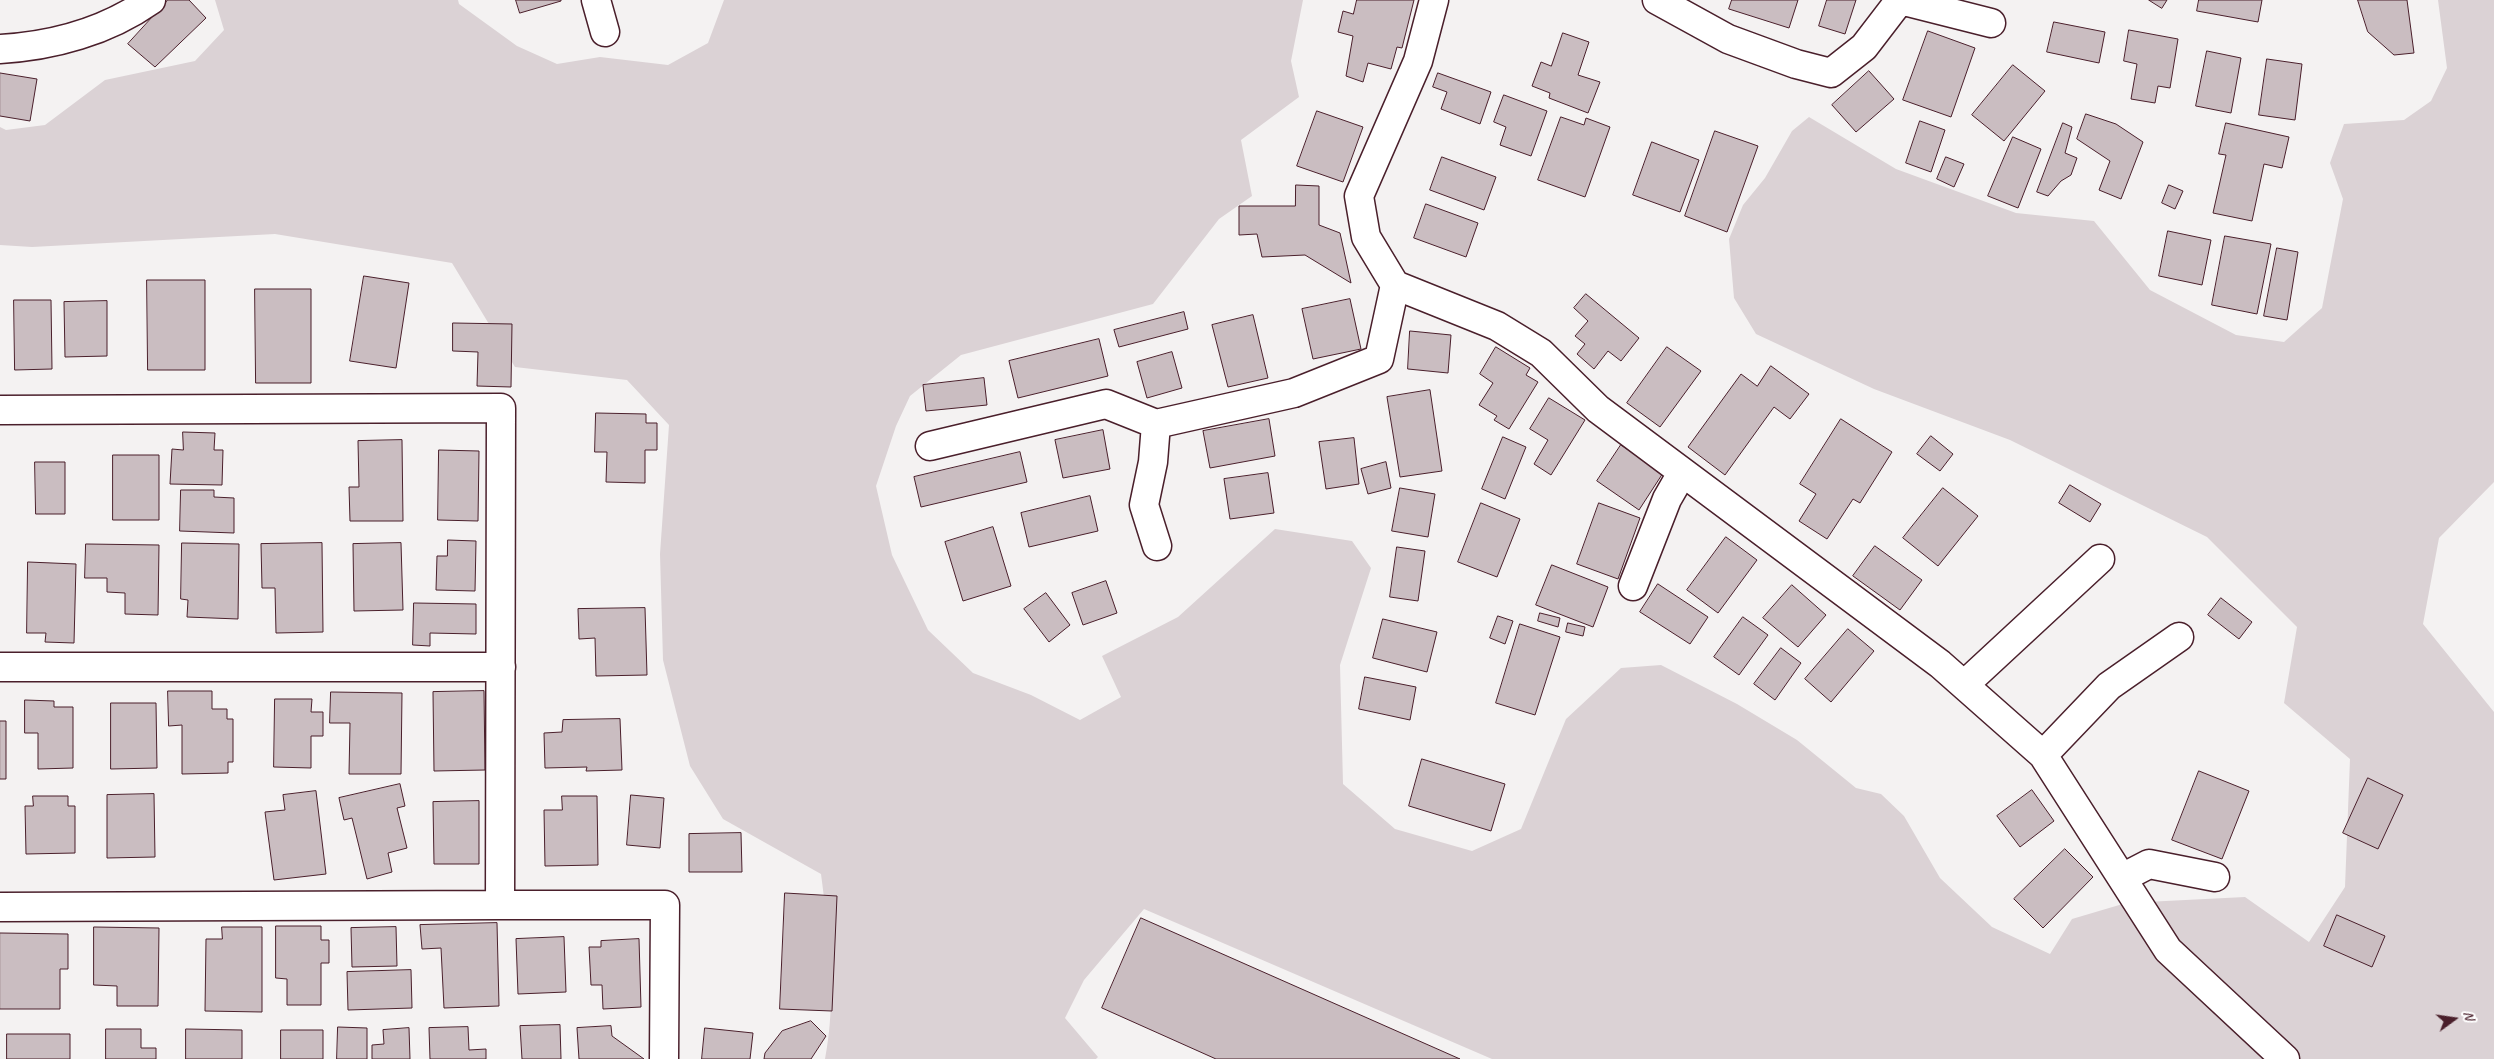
<!DOCTYPE html>
<html>
<head>
<meta charset="utf-8">
<style>
  body { margin:0 }
  #map { position:relative; width:2494px; height:1059px; overflow:hidden; background:#f4f2f2; font-family:Caveat,sans-serif }
  canvas { display:block }
  .north { position:absolute; left:2429px; top:994px; width:50px; height:50px; -webkit-text-stroke:4px #fff; paint-order:stroke; rotate:76deg; font-size:14px; font-weight:700; line-height:20px; text-align:center; color:#4a1f2b }
  .north::after { content:''; display:block; margin:auto; width:18px; height:22px; background:#4a1f2b; clip-path:polygon(50% 0,100% 100%,50% 72%,0 100%) }
</style>
</head>
<body>
<div id="map">
<canvas width="2494" height="1059"></canvas>
<div class="north">N</div>
</div>
<script>
const context = document.querySelector('canvas').getContext('2d');
context.lineJoin = 'round';
function paint(path, color) {
  context.fillStyle = color;
  context.fill(path, 'evenodd');
}
function stroke(path, color, width, dash) {
  context.strokeStyle = color;
  context.lineWidth = width;
  context.lineCap = dash ? 'butt' : 'round';
  context.setLineDash(dash || []);
  context.stroke(path);
}
paint(new Path2D(`
  M 215,0 L 458,0 L 459,4 L 517,46 L 557,64 L 600,57 L 668,65 L 708,43 L 724,0 L 1303,0 L 1291,61 L 1299,97 L 1241,140 L 1252,196 L 1219,219 L 1153,304 L 961,355 L 910,396 L 896,426 L 876,486 L 892,555 L 928,630 L 973,673 L 1031,695 L 1080,720 L 1121,697 L 1102,656 L 1178,617 L 1275,529 L 1352,541 L 1371,568 L 1340,665 L 1343,784 L 1395,829 L 1472,851 L 1521,829 L 1566,719 L 1621,668 L 1661,665 L 1737,704 L 1797,740 L 1856,788 L 1881,794 L 1904,816 L 1940,878 L 1992,927 L 2050,954 L 2072,919 L 2126,903 L 2245,897 L 2309,942 L 2345,887 L 2350,759 L 2284,703 L 2297,627 L 2207,537 L 2010,440 L 1874,389 L 1756,334 L 1734,298 L 1729,239 L 1743,205 L 1765,178 L 1792,131 L 1809,117 L 1896,169 L 2016,213 L 2094,221 L 2150,290 L 2236,335 L 2284,342 L 2322,308 L 2343,199 L 2330,163 L 2344,124 L 2404,120 L 2431,101 L 2447,68 L 2438,0 L 2494,0 L 2494,482 L 2439,538 L 2423,624 L 2494,712 L 2494,1059 L 1492,1059 L 1144,909 L 1084,980 L 1065,1018 L 1098,1057 L 1096,1059 L 825,1059 C 837,998 829,936 821,874 L 723,819 L 690,766 L 663,660 L 660,554 L 669,425 L 627,380 L 515,367 L 452,263 L 275,234 L 32,247 L 0,245 L 0,127 L 6,130 L 45,125 L 105,80 L 195,61 L 224,30 Z`), '#dbd2d5');
const building = new Path2D(`
  M 168,0 L 189,0 L 206,18 L 155,67 L 128,44 Z
  M 516,0 L 561,0 L 561,1 L 520,13 Z
  M 1357,0 L 1414,0 L 1402,48 L 1397,47 L 1391,69 L 1368,63 L 1363,82 L 1346,76 L 1353,36 L 1338,32 L 1343,11 L 1353,14 Z
  M 1732,0 L 1798,0 L 1789,28 L 1729,9 Z
  M 1827,0 L 1856,0 L 1845,34 L 1819,26 Z
  M 2149,0 L 2167,0 L 2162,8 Z
  M 2199,0 L 2262,0 L 2258,22 L 2197,11 Z
  M 2358,0 L 2407,0 L 2414,53 L 2394,55 L 2368,32 Z
  M 2054,22 L 2105,32 L 2099,63 L 2047,52 Z
  M 2129,30 L 2178,39 L 2170,88 L 2158,86 L 2155,103 L 2131,99 L 2137,64 L 2124,61 Z
  M 1928,31 L 1975,48 L 1951,117 L 1903,100 Z
  M 1563,33 L 1589,42 L 1578,75 L 1600,82 L 1588,113 L 1549,98 L 1550,93 L 1532,86 L 1541,62 L 1551,66 Z
  M 2207,51 L 2241,58 L 2231,113 L 2196,106 Z
  M 2267,59 L 2302,64 L 2295,120 L 2259,115 Z
  M 2013,65 L 2045,91 L 2004,141 L 1972,115 Z
  M 1869,71 L 1894,99 L 1856,132 L 1832,105 Z
  M 0,73 L 37,79 L 30,121 L 0,116 Z
  M 1438,73 L 1491,92 L 1480,124 L 1441,109 L 1447,92 L 1433,87 Z
  M 1504,95 L 1547,111 L 1531,156 L 1500,145 L 1506,127 L 1494,122 Z
  M 1317,111 L 1363,127 L 1343,182 L 1297,166 Z
  M 2086,114 L 2116,124 L 2143,142 L 2121,199 L 2099,190 L 2110,161 L 2077,139 Z
  M 1561,117 L 1584,125 L 1586,118 L 1610,127 L 1585,197 L 1538,180 Z
  M 1920,121 L 1945,130 L 1931,172 L 1906,163 Z
  M 2063,123 L 2072,127 L 2065,153 L 2077,158 L 2071,175 L 2061,181 L 2048,196 L 2037,192 Z
  M 2226,123 L 2289,137 L 2282,168 L 2264,164 L 2252,221 L 2213,213 L 2226,155 L 2219,154 Z
  M 1715,131 L 1758,146 L 1727,232 L 1685,216 Z
  M 2013,137 L 2041,149 L 2018,208 L 1988,196 Z
  M 1652,142 L 1699,160 L 1680,212 L 1633,195 Z
  M 1442,157 L 1496,177 L 1484,210 L 1430,190 Z
  M 1946,157 L 1964,164 L 1954,187 L 1937,179 Z
  M 1296,185 L 1319,186 L 1319,225 L 1340,233 L 1351,283 L 1305,255 L 1262,257 L 1257,234 L 1239,235 L 1239,206 L 1295,206 Z
  M 2169,185 L 2183,191 L 2175,209 L 2162,203 Z
  M 1426,204 L 1478,223 L 1466,257 L 1414,238 Z
  M 2168,231 L 2211,240 L 2202,285 L 2159,276 Z
  M 2225,236 L 2271,244 L 2257,314 L 2212,305 Z
  M 2277,248 L 2298,252 L 2287,320 L 2264,316 Z
  M 364,276 L 409,283 L 396,368 L 350,361 Z
  M 147,280 L 205,280 L 205,370 L 148,370 Z
  M 255,289 L 311,289 L 311,383 L 256,383 Z
  M 1586,294 L 1639,338 L 1621,361 L 1608,351 L 1594,369 L 1577,354 L 1585,344 L 1575,336 L 1588,321 L 1574,308 Z
  M 1350,299 L 1361,349 L 1313,359 L 1302,309 Z
  M 14,300 L 51,300 L 52,369 L 15,370 Z
  M 107,301 L 107,356 L 65,357 L 64,302 Z
  M 1184,312 L 1188,329 L 1119,347 L 1114,330 Z
  M 1253,315 L 1268,378 L 1228,387 L 1212,325 Z
  M 453,323 L 512,324 L 511,387 L 477,386 L 478,352 L 453,351 Z
  M 1410,331 L 1451,335 L 1448,373 L 1408,369 Z
  M 1099,339 L 1108,376 L 1018,398 L 1009,361 Z
  M 1496,347 L 1530,368 L 1526,375 L 1538,382 L 1509,429 L 1494,420 L 1497,416 L 1479,405 L 1493,383 L 1480,374 Z
  M 1667,347 L 1701,371 L 1660,427 L 1627,403 Z
  M 1172,352 L 1182,388 L 1147,398 L 1137,362 Z
  M 1771,366 L 1809,394 L 1790,419 L 1774,407 L 1725,475 L 1688,447 L 1741,374 L 1757,386 Z
  M 984,378 L 987,405 L 926,411 L 923,385 Z
  M 1430,390 L 1442,471 L 1400,477 L 1387,397 Z
  M 1549,398 L 1585,420 L 1551,475 L 1534,464 L 1548,440 L 1530,429 Z
  M 596,413 L 646,414 L 646,423 L 657,423 L 657,450 L 645,450 L 645,483 L 606,482 L 607,452 L 595,452 Z
  M 1269,419 L 1275,456 L 1210,468 L 1203,431 Z
  M 1841,419 L 1892,452 L 1860,503 L 1853,499 L 1827,539 L 1799,521 L 1816,494 L 1800,484 Z
  M 1103,430 L 1110,469 L 1063,478 L 1055,440 Z
  M 183,432 L 215,433 L 214,450 L 223,450 L 222,485 L 170,484 L 172,449 L 183,450 Z
  M 1931,436 L 1953,454 L 1940,471 L 1917,454 Z
  M 1503,437 L 1526,447 L 1505,499 L 1482,489 Z
  M 1354,438 L 1359,484 L 1326,489 L 1319,442 Z
  M 402,440 L 403,521 L 350,521 L 349,487 L 359,487 L 358,441 Z
  M 1621,445 L 1663,473 L 1639,510 L 1597,481 Z
  M 439,450 L 479,451 L 478,521 L 438,520 Z
  M 1020,452 L 1027,482 L 921,507 L 914,477 Z
  M 113,455 L 159,455 L 159,520 L 113,520 Z
  M 35,462 L 65,462 L 65,514 L 36,514 Z
  M 1386,462 L 1391,488 L 1368,494 L 1361,469 Z
  M 1268,473 L 1274,513 L 1230,519 L 1224,479 Z
  M 2070,485 L 2101,504 L 2090,522 L 2059,503 Z
  M 1400,488 L 1435,494 L 1428,537 L 1392,531 Z
  M 1943,488 L 1978,516 L 1938,566 L 1903,538 Z
  M 181,490 L 214,490 L 214,497 L 234,498 L 234,533 L 180,531 Z
  M 1090,496 L 1098,531 L 1029,547 L 1021,513 Z
  M 1481,503 L 1520,519 L 1497,577 L 1458,562 Z
  M 1599,503 L 1640,518 L 1618,579 L 1577,564 Z
  M 993,527 L 1011,586 L 963,601 L 945,542 Z
  M 1726,537 L 1757,560 L 1718,613 L 1687,590 Z
  M 448,540 L 476,541 L 475,591 L 436,590 L 437,556 L 447,556 Z
  M 182,543 L 239,544 L 238,619 L 187,617 L 188,600 L 181,599 Z
  M 322,543 L 323,632 L 276,633 L 275,588 L 262,588 L 261,544 Z
  M 401,543 L 403,610 L 354,611 L 353,544 Z
  M 86,544 L 159,545 L 158,615 L 125,614 L 125,593 L 107,592 L 107,578 L 85,578 Z
  M 1875,546 L 1922,580 L 1900,610 L 1853,576 Z
  M 1397,547 L 1425,551 L 1418,601 L 1390,597 Z
  M 28,562 L 76,564 L 74,643 L 45,642 L 46,633 L 27,633 Z
  M 1552,565 L 1608,587 L 1593,627 L 1536,605 Z
  M 1106,581 L 1117,613 L 1083,625 L 1072,593 Z
  M 1658,584 L 1708,617 L 1690,644 L 1640,612 Z
  M 1792,585 L 1826,615 L 1798,647 L 1763,618 Z
  M 1046,593 L 1070,625 L 1049,642 L 1024,609 Z
  M 2221,598 L 2252,622 L 2239,639 L 2208,615 Z
  M 414,603 L 476,604 L 476,634 L 430,633 L 430,646 L 413,645 Z
  M 645,608 L 647,675 L 596,676 L 595,638 L 579,639 L 578,609 Z
  M 1540,613 L 1560,618 L 1558,627 L 1538,621 Z
  M 1498,616 L 1513,621 L 1505,644 L 1490,638 Z
  M 1743,617 L 1768,635 L 1739,675 L 1714,657 Z
  M 1383,619 L 1437,632 L 1427,672 L 1373,658 Z
  M 1568,623 L 1585,627 L 1583,636 L 1566,632 Z
  M 1520,624 L 1560,637 L 1535,715 L 1496,703 Z
  M 1848,629 L 1874,651 L 1831,702 L 1805,679 Z
  M 1781,648 L 1801,663 L 1775,700 L 1754,684 Z
  M 1365,677 L 1416,687 L 1410,720 L 1359,709 Z
  M 168,691 L 212,691 L 212,709 L 227,709 L 227,719 L 233,719 L 233,762 L 228,762 L 228,773 L 182,774 L 182,725 L 169,726 Z
  M 484,691 L 485,770 L 434,771 L 433,692 Z
  M 331,692 L 402,693 L 401,774 L 349,774 L 350,723 L 330,723 Z
  M 275,699 L 312,699 L 311,712 L 323,712 L 323,736 L 311,736 L 311,768 L 274,767 Z
  M 25,700 L 54,701 L 54,707 L 73,707 L 73,768 L 38,769 L 38,733 L 25,733 Z
  M 111,703 L 156,703 L 157,768 L 111,769 Z
  M 620,719 L 622,770 L 586,771 L 587,767 L 545,768 L 544,733 L 562,732 L 563,720 Z
  M 0,721 L 6,721 L 6,779 L 0,779 Z
  M 1422,759 L 1505,784 L 1491,831 L 1409,806 Z
  M 2199,771 L 2249,791 L 2222,859 L 2172,840 Z
  M 2368,778 L 2403,795 L 2378,849 L 2343,833 Z
  M 400,784 L 405,806 L 397,808 L 407,848 L 388,853 L 392,872 L 367,879 L 352,818 L 344,820 L 339,798 Z
  M 2032,790 L 2054,821 L 2020,847 L 1997,816 Z
  M 316,791 L 326,874 L 274,880 L 265,812 L 285,810 L 283,795 Z
  M 154,794 L 155,857 L 107,858 L 107,795 Z
  M 631,795 L 664,798 L 660,848 L 627,845 Z
  M 33,796 L 68,796 L 68,806 L 75,806 L 75,853 L 26,854 L 25,806 L 33,806 Z
  M 562,796 L 597,796 L 598,865 L 545,866 L 544,810 L 562,810 Z
  M 479,801 L 479,864 L 434,864 L 433,802 Z
  M 741,833 L 742,872 L 689,872 L 689,834 Z
  M 2065,849 L 2093,877 L 2043,928 L 2014,899 Z
  M 785,893 L 837,896 L 832,1011 L 780,1009 Z
  M 2337,915 L 2385,936 L 2372,967 L 2324,946 Z
  M 1141,918 L 1460,1059 L 1216,1059 L 1102,1008 Z
  M 497,923 L 499,1006 L 444,1008 L 441,948 L 422,949 L 420,925 Z
  M 276,926 L 321,926 L 321,940 L 329,940 L 329,963 L 321,963 L 321,1005 L 287,1005 L 287,979 L 276,978 Z
  M 94,927 L 159,928 L 158,1006 L 117,1006 L 117,986 L 94,985 Z
  M 222,927 L 262,927 L 262,1012 L 205,1011 L 206,939 L 222,939 Z
  M 396,927 L 397,966 L 352,967 L 351,928 Z
  M 0,933 L 68,934 L 68,969 L 60,969 L 60,1009 L 0,1009 Z
  M 564,937 L 566,992 L 518,994 L 516,939 Z
  M 639,939 L 641,1007 L 603,1009 L 602,985 L 591,985 L 589,947 L 601,947 L 601,941 Z
  M 411,970 L 412,1008 L 348,1010 L 347,972 Z
  M 811,1021 L 826,1036 L 811,1059 L 764,1059 L 765,1053 L 782,1031 Z
  M 560,1025 L 561,1059 L 522,1059 L 520,1026 Z
  M 611,1026 L 612,1036 L 644,1059 L 579,1059 L 577,1028 Z
  M 338,1027 L 367,1028 L 367,1059 L 337,1059 Z
  M 468,1027 L 469,1050 L 486,1049 L 486,1059 L 430,1059 L 429,1028 Z
  M 409,1028 L 410,1059 L 372,1059 L 372,1045 L 384,1044 L 383,1030 Z
  M 705,1028 L 753,1033 L 750,1059 L 702,1059 Z
  M 106,1029 L 141,1029 L 141,1048 L 156,1048 L 156,1059 L 106,1059 Z
  M 186,1029 L 242,1030 L 242,1059 L 186,1059 Z
  M 281,1030 L 323,1030 L 323,1059 L 281,1059 Z
  M 7,1034 L 70,1034 L 70,1059 L 7,1059 Z`);
paint(building, '#cabdc1');
stroke(building, '#4a1f2b', 1);
const minor = new Path2D(`
  M 596,0 L 605,32
  M 1434,0 L 1418,61 L 1359,196 L 1366,237 L 1395,285 L 1497,326 L 1541,353 L 1598,409 L 1940,664 L 2043,755 L 2168,950 L 2285,1059
  M 1657,0 L 1728,39 L 1796,64 L 1831,73 L 1864,47 L 1900,0
  M 1900,0 L 1991,23
  M 0,49 C 53,46 107,31 151,0
  M 0,410 L 501,408 L 500,905 L 665,905 L 664,1059
  M 1156,424 L 1153,462 L 1144,505 L 1157,546
  M 930,446 L 1106,404 L 1156,424 L 1294,393 L 1379,359 L 1395,285
  M 1633,586 L 1667,499 L 1682,473
  M 0,667 L 501,667
  M 1964,685 L 2100,559
  M 2043,755 L 2109,686 L 2179,637
  M 2122,878 L 2149,864 L 2215,877
  M 0,907 L 500,905`);
stroke(minor, '#4a1f2b', 31);
stroke(minor, '#fff', 28);
</script>
</body>
</html>
